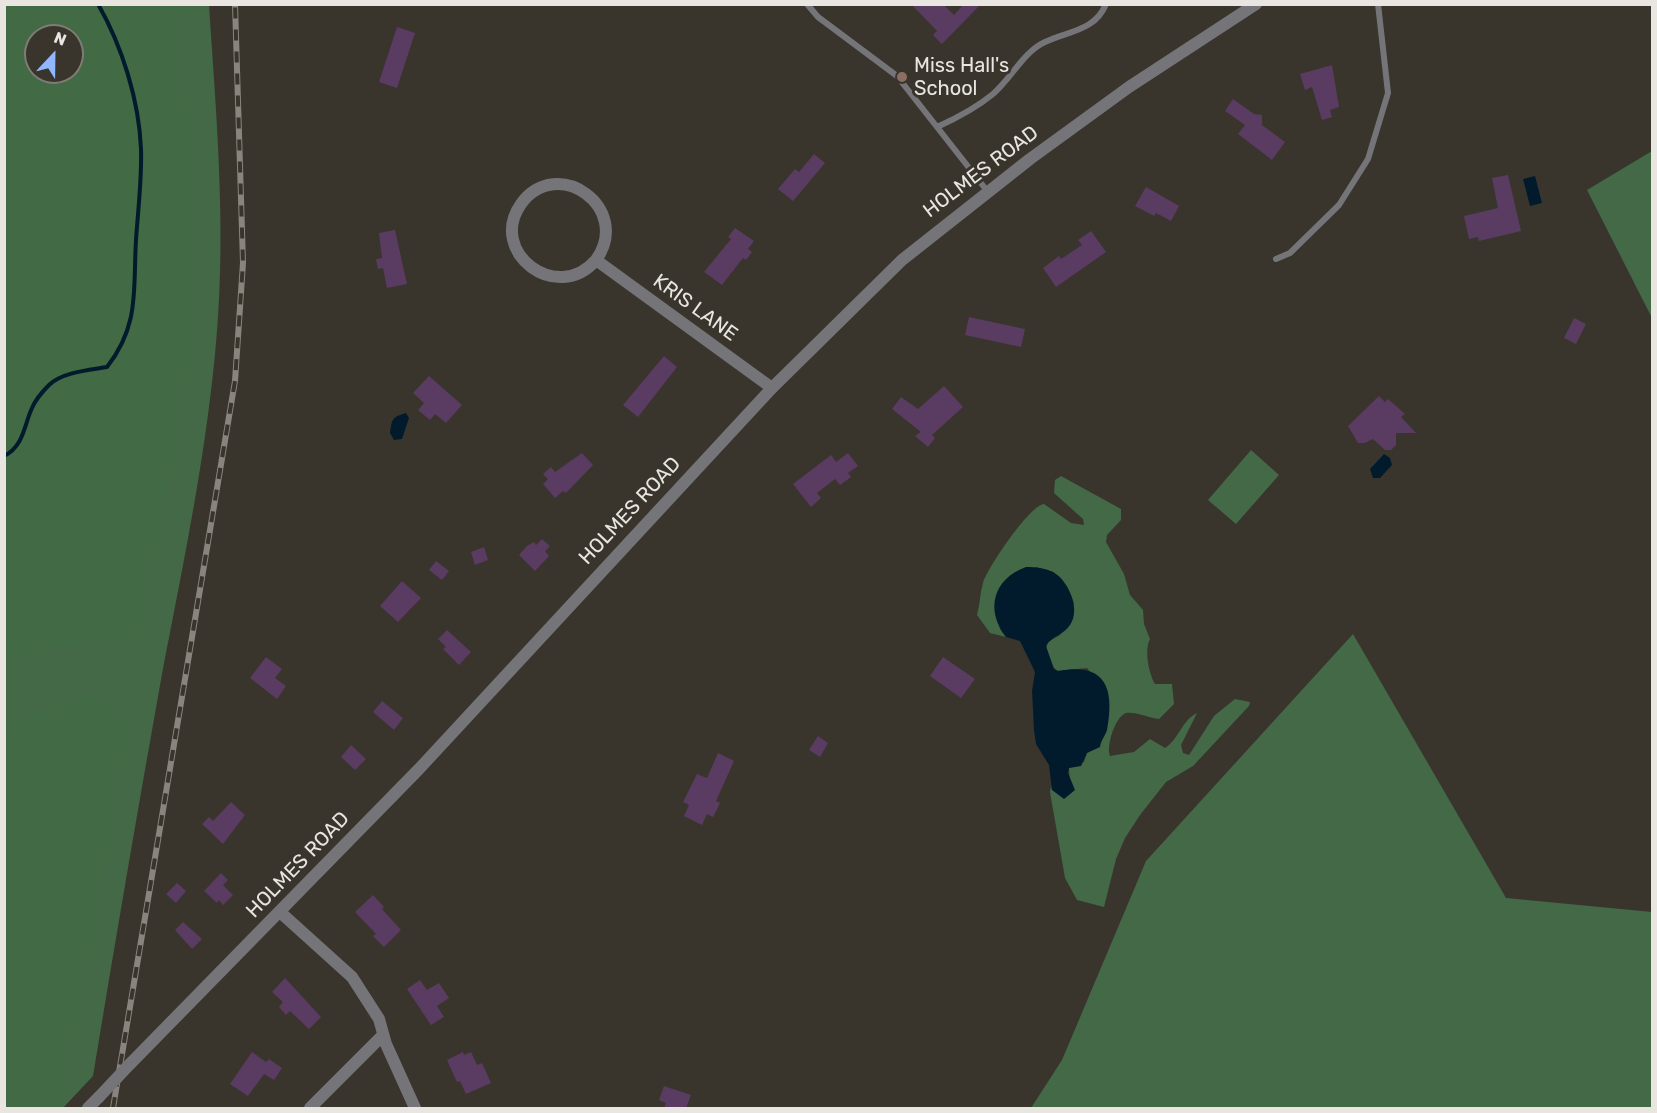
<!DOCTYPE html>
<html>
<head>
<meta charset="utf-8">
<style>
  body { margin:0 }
  #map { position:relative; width:1657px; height:1113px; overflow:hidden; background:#39352d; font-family:Rubik,sans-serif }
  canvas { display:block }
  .frame { position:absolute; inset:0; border:6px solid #e9e6e1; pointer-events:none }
  .north { position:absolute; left:24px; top:24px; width:60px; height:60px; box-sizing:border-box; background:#39352d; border:2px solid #7f7c75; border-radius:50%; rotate:22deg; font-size:16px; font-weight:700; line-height:24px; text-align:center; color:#e9e6e1 }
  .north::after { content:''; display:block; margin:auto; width:21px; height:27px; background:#91b8fd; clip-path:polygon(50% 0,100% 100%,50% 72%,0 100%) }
</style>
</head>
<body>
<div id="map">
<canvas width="1657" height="1113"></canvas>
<div class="frame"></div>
<div class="north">N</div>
</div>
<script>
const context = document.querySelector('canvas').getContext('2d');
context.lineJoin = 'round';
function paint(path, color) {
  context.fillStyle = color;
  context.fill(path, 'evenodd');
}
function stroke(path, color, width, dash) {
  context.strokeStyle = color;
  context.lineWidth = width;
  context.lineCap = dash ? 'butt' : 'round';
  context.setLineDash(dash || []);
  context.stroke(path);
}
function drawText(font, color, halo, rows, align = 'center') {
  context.font = font + ' Rubik,sans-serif';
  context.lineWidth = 6;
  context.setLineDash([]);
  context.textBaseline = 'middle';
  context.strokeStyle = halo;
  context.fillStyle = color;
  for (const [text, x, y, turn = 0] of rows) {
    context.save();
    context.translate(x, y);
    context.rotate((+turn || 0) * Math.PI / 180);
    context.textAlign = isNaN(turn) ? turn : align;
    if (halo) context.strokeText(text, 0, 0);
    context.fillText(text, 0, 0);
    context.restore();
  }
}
paint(new Path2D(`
  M 5,5 L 209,5 C 216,112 226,222 217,331 C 208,446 184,560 162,674 C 138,808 115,942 93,1076 L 63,1108 L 5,1108 ZM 36,36 L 72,36 L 72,72 L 36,72 Z
  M 1652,151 L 1652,318 L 1587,190 Z
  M 1251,450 L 1279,475 L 1236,524 L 1208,500 Z
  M 1061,476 L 1121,509 L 1121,520 L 1107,535 L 1106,542 L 1124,574 L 1130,595 L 1143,610 L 1144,624 L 1150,639 C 1144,650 1149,674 1155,684 L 1172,684 L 1174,704 L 1159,719 C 1150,718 1134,711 1126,713 C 1115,717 1106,746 1110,756 L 1134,752 L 1150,739 L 1165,748 C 1179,739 1182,720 1197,713 L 1181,745 L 1183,753 L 1189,755 L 1214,716 L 1235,699 L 1250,702 L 1249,706 L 1193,766 L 1166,782 L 1140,815 L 1125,838 L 1116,859 L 1104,907 L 1077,900 L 1065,878 L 1050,792 L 1051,786 L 1052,790 L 1070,783 L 1069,768 L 1084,762 L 1087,753 L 1106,731 L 1108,693 L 1087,668 L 1058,671 C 1050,666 1044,651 1048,642 L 1060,635 L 1074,603 L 1061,578 L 1053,572 L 1036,567 L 1006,580 L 996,596 L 1000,629 L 1006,637 L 990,633 L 977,615 C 980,604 980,593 983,583 C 988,567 1030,505 1044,504 L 1071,523 L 1084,525 L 1083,519 L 1054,493 L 1055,480 Z
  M 1353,634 L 1506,898 L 1652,912 L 1652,1108 L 1031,1108 L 1062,1060 L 1146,861 Z`), '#436947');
paint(new Path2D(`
  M 4,5 L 181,5 L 181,71 L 193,130 L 191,227 L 197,255 L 193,332 L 183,409 L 139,637 L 118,645 L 76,645 L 5,656 ZM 36,36 L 72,36 L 72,72 L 36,72 Z
  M 88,695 L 105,699 L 130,723 L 69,1072 L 60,1108 L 5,1108 L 5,729 L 27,717 Z`), '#416a45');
paint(new Path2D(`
  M 1535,176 L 1542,203 L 1530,206 L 1523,179 Z
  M 406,413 L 409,418 L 402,439 L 394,440 L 390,433 C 392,419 392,417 406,413 Z
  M 1384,454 L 1390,458 L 1392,465 L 1380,478 L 1373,478 L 1370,469 Z
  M 1026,567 C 1035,567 1045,568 1053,572 C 1069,581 1081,610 1070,625 C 1064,635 1051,636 1046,646 L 1054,669 L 1058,671 C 1105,662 1115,687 1107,730 C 1105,736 1101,740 1100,747 L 1087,753 L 1081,766 L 1069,768 L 1068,773 L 1075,790 L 1064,799 L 1052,790 L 1049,765 L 1036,744 L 1034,730 L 1032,691 L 1035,672 L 1020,641 L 1006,637 C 985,610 993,579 1026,567 Z`), '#021b2c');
stroke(new Path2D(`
  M 4,456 C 24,446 24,425 32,408 C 35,401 43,391 49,385 C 62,372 90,370 107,367 C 140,325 133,289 136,240 C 138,210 142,179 141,149 C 139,100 122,46 98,4`), '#021b2c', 4);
paint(new Path2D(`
  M 911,4 L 943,4 L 954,15 L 964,4 L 981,4 L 942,44 L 933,35 L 937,31 Z
  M 397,27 L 415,33 L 397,88 L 379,82 Z
  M 1332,65 L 1339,107 L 1330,110 L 1332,117 L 1322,120 L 1312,87 L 1305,90 L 1300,74 Z
  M 1233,99 L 1254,114 L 1262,115 L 1262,125 L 1285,142 L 1272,160 L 1238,134 L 1245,125 L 1225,111 Z
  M 814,154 L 825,163 L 793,201 L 778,189 L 795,169 L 799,172 Z
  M 1508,175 L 1521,231 L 1479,241 L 1478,237 L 1469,239 L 1464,216 L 1498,208 L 1492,178 Z
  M 1146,187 L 1179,206 L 1171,221 L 1156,213 L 1154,216 L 1135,206 Z
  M 735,228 L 754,241 L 748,249 L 752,252 L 746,260 L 743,258 L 722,285 L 704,272 L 731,239 L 728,237 Z
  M 395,230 L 407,284 L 387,288 L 383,268 L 378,269 L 376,259 L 382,258 L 379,233 Z
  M 1091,231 L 1106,252 L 1056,287 L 1043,268 L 1059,256 L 1061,259 L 1082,245 L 1078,240 Z
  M 969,317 L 1025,329 L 1021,347 L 965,335 Z
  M 1574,318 L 1586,324 L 1576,344 L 1564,338 Z
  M 664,356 L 677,367 L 638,417 L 623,405 Z
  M 429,376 L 462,405 L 446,423 L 435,414 L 430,420 L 418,410 L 424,403 L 413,393 Z
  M 944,386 L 963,407 L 932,435 L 935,438 L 928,447 L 915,436 L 921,432 L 892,409 L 901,397 L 918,409 Z
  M 1379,396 L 1385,402 L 1388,399 L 1405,414 L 1401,417 L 1416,433 L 1396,433 L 1396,445 L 1391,450 L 1385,450 L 1373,439 L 1365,443 L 1358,443 L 1348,426 Z
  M 582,453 L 593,465 L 566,493 L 563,491 L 555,498 L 543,484 L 548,479 L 543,474 L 551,467 L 555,472 Z
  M 848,453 L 858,466 L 848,473 L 851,477 L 840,485 L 835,479 L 817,493 L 821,498 L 811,507 L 793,484 L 831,455 L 836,462 Z
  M 542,539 L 550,546 L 545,551 L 549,556 L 535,571 L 519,555 L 527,546 L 534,542 L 536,545 Z
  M 484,547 L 488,560 L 475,565 L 471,552 Z
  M 436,561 L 449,571 L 442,580 L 429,570 Z
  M 402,581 L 421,598 L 398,622 L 380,606 Z
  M 447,630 L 471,652 L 459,665 L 443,649 L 446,647 L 438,639 Z
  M 266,657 L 282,669 L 275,678 L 286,686 L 277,699 L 250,678 Z
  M 943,657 L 975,679 L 961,698 L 930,676 Z
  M 382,701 L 403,718 L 394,730 L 373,712 Z
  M 818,736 L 828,743 L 820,757 L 809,750 Z
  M 351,745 L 366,759 L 355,770 L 341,757 Z
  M 718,753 L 734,761 L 716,801 L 720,803 L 713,817 L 707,814 L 702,825 L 684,816 L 689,805 L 683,802 L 697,774 L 707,778 Z
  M 231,802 L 245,815 L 223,844 L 202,824 L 209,817 L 213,821 Z
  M 221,873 L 228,880 L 223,885 L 233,895 L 223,905 L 219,900 L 217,903 L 204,891 Z
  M 177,883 L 186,891 L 176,903 L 166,894 Z
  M 373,895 L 384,907 L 382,909 L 401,930 L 384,947 L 373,936 L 376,934 L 355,912 Z
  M 183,922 L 202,939 L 192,949 L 175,930 Z
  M 285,978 L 321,1017 L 309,1029 L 290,1011 L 286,1015 L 279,1007 L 283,1002 L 272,992 Z
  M 420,980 L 427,990 L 439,983 L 449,998 L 437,1006 L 444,1017 L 431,1025 L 407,989 Z
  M 252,1052 L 266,1062 L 269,1059 L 282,1068 L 274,1080 L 264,1074 L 248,1096 L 230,1084 Z
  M 463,1052 L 464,1055 L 471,1052 L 477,1065 L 482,1063 L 491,1083 L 466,1094 L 460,1081 L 457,1082 L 447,1060 Z
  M 664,1086 L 691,1095 L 686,1108 L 664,1108 L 666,1103 L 659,1100 Z`), '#5a3b62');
stroke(new Path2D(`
  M 807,4 L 818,17 L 897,76 L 988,192
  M 937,127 C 957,118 976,108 993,94 C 1011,79 1023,52 1045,42 C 1068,31 1095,31 1106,4
  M 1276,259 L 1290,253 L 1339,205 L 1368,159 L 1388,93 L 1378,4`), '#757579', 6);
stroke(new Path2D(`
  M 596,260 C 633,208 557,154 521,204 C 487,252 557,305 596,260 L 772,388
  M 280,912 L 352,977 L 379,1019 L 386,1044 L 415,1108
  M 310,1108 L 383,1035`), '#757579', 12);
stroke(new Path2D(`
  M 130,1064 L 419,769 L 772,388 L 902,260 L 1030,159 L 1129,87 L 1256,4
  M 88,1108 L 99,1097`), '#757579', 12);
const rail = new Path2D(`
  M 113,1108 L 235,381 L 243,263 L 235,4`);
stroke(rail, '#89857e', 6);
stroke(rail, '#39352d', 4, [11]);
stroke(new Path2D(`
  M 99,1097 L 130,1064`), '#757579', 12);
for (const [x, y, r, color] of [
  [902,77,6,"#8d6e63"]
]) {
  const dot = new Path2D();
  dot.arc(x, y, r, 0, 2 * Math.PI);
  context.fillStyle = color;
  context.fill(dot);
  stroke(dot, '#39352d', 2);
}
drawText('20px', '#e9e6e1', '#39352d', [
  ["Miss Hall's",914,66],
  ["School",914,89]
], 'left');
drawText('20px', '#e9e6e1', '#39352d', [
  ["HOLMES ROAD",981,172,-37],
  ["KRIS LANE",695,308,36],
  ["HOLMES ROAD",630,511,-47],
  ["HOLMES ROAD",298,865,-46]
]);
</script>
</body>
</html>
